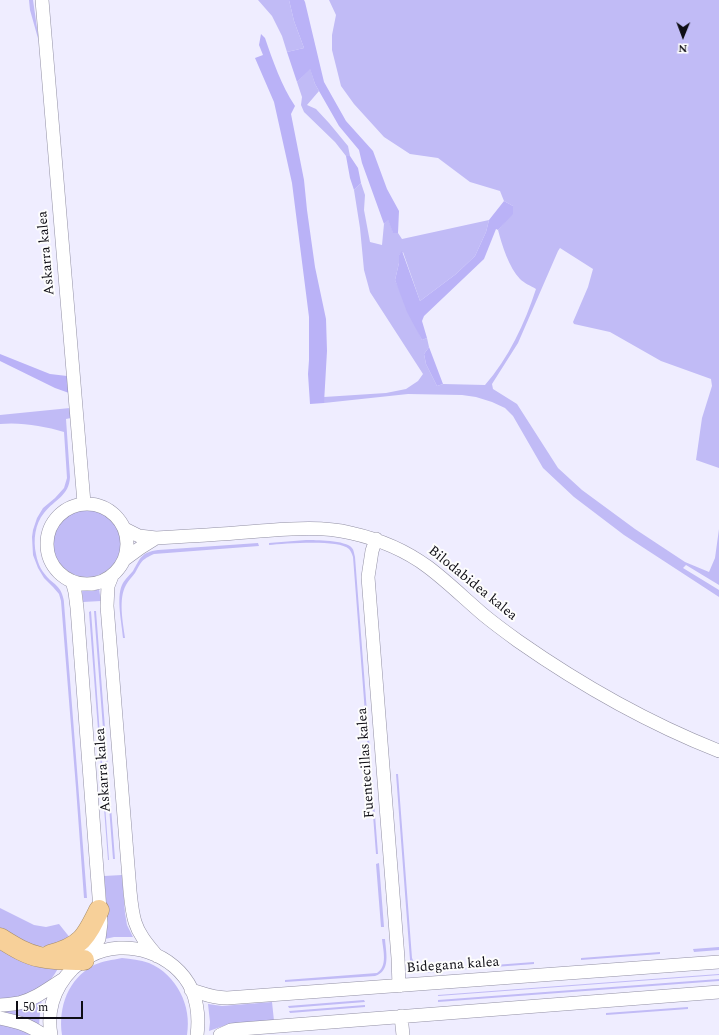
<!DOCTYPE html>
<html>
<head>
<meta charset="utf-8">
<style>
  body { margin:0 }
  #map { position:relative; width:719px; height:1035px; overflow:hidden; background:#efedff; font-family:Spectral,serif }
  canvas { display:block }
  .north { position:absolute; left:663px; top:16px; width:40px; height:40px; -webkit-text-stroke:3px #fdfdfd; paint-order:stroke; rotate:181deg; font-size:11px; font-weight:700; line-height:16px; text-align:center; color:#0e0d14 }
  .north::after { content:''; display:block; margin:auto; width:14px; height:18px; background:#0e0d14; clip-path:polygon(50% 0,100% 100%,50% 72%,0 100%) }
  .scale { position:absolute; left:16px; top:1001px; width:67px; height:18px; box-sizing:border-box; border:2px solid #0e0d14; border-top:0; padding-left:5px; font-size:12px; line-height:14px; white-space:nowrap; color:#0e0d14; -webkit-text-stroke:3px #fdfdfd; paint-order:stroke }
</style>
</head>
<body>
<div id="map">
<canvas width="719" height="1035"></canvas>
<div class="north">N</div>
<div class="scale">50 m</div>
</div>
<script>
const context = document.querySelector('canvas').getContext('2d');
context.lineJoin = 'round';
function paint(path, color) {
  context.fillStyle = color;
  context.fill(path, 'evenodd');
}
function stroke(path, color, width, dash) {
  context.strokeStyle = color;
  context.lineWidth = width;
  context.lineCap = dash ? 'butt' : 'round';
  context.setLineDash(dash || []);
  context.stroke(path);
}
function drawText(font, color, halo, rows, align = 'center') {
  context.font = font + ' Spectral,serif';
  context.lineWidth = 4;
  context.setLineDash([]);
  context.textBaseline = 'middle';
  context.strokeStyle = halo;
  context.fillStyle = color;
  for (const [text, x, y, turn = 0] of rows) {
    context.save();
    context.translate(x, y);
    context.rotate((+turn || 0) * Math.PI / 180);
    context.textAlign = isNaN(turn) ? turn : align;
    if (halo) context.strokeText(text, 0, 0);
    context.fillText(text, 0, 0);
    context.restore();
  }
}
paint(new Path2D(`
  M 29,0 L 33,0 L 39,42 L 30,10 Z
  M 258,0 L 289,0 L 294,21 L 304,48 L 287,52 L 282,36 L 272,16 Z
  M 329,0 L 719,0 L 719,468 L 696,460 L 702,418 L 712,386 L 711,379 L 661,361 L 610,332 L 574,324 L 573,322 L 588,287 L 593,269 L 560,248 L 558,251 L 518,343 L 492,384 L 493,389 L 517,404 L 558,468 L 582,490 L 635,529 L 685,562 L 709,572 L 715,558 L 719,529 L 719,585 L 686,565 L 683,568 L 719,590 L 719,597 L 624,535 L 574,497 L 543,468 L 513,416 L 505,408 L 492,402 L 476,397 L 462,395 L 408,394 L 324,403 L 324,397 L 386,393 L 406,389 L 418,381 L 423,374 L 370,292 L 364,270 L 360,228 L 354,190 L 361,183 L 365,195 L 364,210 L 370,242 L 382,245 L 384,224 L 388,219 L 393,232 L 398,233 L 402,239 L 489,220 L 486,232 L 475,256 L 456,274 L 420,301 L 403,252 L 399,255 L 399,263 L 395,280 L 422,340 L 427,338 L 429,347 L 424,354 L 426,364 L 437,386 L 443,384 L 485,385 C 508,359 525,323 536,289 C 531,286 524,283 520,279 C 509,268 502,245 498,230 L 504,223 L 513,206 L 504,201 L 500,191 L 470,182 L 438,158 L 410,154 L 384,137 L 354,104 L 341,86 L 332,50 L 332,35 L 336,15 Z
  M 310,68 L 315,84 L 319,91 L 307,105 L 316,109 L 329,123 L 348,146 L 350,156 L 346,156 L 335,142 L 304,112 L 301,105 L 302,97 L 297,82 Z
  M 70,408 L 71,418 L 66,419 L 70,477 C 69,496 55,499 44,513 C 35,524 33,540 36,554 C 38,565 42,572 50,580 C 55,584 60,588 62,594 C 63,597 64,600 64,603 L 87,898 L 84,898 L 76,788 L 61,601 L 59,594 L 53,587 L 44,578 L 38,568 L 33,555 L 32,537 L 33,530 L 37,518 L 43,508 L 55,498 L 64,488 L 67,478 L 64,432 C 44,426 21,422 0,424 L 0,415 Z
  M53 543a34 34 0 1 1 68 0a34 34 0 1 1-68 0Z
  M 306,540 C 315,540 346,540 352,548 C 354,550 354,554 355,557 L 371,764 L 369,765 L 353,557 C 352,554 351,551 349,549 C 338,539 284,544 269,545 L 269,543 Z
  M 258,543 L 259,546 L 154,554 C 141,560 142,561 135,573 C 132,577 128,581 126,585 C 118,599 123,623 125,638 L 123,638 C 122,624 116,598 122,585 C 124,580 129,576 133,571 C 140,559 141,552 158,550 Z
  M 99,589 L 101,601 L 83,602 L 82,591 L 93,591 Z
  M 91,611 L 109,860 L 108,860 L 89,612 Z
  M 94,611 L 96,611 L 115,859 L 113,859 Z
  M 396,774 L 398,774 L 412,958 C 413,960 414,963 415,965 C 421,973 440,969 450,968 L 450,970 C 435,972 415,978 410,960 Z
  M 370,776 L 372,776 L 378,854 L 376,854 Z
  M 379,863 L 384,927 L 381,927 L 376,864 Z
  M 122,875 L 125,913 L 127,925 L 133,937 L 114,937 L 105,939 C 110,918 105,896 104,876 Z
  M 0,908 L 34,925 L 46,927 L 59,924 L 71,939 C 59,945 39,950 25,944 C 17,941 8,936 0,931 Z
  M 382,939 L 385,939 C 386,953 391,971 375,976 L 285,982 L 285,980 L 377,973 C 388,966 383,950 382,939 Z
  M 0,944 L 60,966 C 56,971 53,978 48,982 C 33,995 19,997 0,1000 Z
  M 719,947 L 719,950 L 694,952 L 693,949 Z
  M 660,952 L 660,954 L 581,960 L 581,958 Z
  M 122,958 C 131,959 140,960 149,963 C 177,975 192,1006 187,1035 L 62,1035 C 58,1007 68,979 94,965 C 103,961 112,960 122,958 Z
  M 534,962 L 534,964 L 455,970 L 455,968 Z
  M 719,974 L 719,975 L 438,996 L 438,995 Z
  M 719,979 L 719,981 L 438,1002 L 438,1000 Z
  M 42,999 L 40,1012 L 39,1026 L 0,1014 L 0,1011 Z
  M 364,1000 L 365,1002 L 289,1008 L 288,1006 Z
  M 272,1002 L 274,1021 L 229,1024 L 209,1031 L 210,1022 L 208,1004 L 222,1006 Z
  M 365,1005 L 365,1007 L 290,1013 L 289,1011 Z
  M 688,1007 L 688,1009 L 606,1015 L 606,1013 Z
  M 0,1023 L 21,1028 L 33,1035 L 0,1035 Z`), '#c1bbf6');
paint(new Path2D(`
  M 289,0 L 304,0 L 305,2 L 324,82 L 346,121 L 373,151 L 387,189 L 399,211 L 398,233 L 393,233 L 388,220 L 384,224 L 362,163 L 359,150 L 339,126 L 315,84 L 310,69 L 297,82 L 287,52 L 304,48 L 294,21 Z
  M 261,34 L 265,38 C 273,61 281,85 295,106 L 291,114 L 304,180 L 307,210 L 315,267 L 326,319 L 327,351 L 324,403 L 310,404 L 308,374 L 309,360 L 309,317 L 292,183 L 274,102 L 255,58 L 263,55 L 259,45 Z
  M 346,156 L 350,156 L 358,168 L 361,183 L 354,190 L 350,178 Z
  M 504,201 L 513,206 L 513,214 L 498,230 L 496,229 L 484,259 L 424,316 L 422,321 L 427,338 L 422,340 L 407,312 L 395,280 L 399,263 L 399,255 L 402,251 L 420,301 L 456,274 L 475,256 L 486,232 L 489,220 Z
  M 429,347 L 443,384 L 437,386 L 426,364 L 424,354 Z
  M 0,354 L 50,374 L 67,376 L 69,393 L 55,388 L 0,361 Z`), '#bab2f7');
const minor = new Path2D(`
  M 42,0 L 84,503
  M47 544a40 40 0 1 1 80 0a40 40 0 1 1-80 0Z
  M 125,529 L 139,536 L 156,538 C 191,536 226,534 260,531 C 290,529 321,526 351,533 C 378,539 405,550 428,567 C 448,582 466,600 485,616 C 496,625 507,633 518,641 C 581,685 648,723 719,751
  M 376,539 L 372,551 L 368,577 L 398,958 L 399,986
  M 125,559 L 140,548 L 156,538
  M 112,576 L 108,586 L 107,606 L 130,891 C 131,901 132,912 135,922 C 139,935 148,945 157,956
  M 72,581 L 75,592 L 77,608 L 101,923 L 99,939 L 84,960
  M 191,990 C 205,994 212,998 227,998 L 719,962
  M 0,1005 C 6,1005 13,1004 19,1003 C 35,999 48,989 62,980
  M 401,1016 L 403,1035
  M 0,1018 C 18,1022 28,1024 43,1035
  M 51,1035 C 48,1018 51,1000 60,985 C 67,973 77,963 90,956 C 126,937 175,953 192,990 C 198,1005 199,1020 197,1035
  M 220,1035 L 231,1030 L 241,1029 L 719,992`);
const highway = new Path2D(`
  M 0,938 C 13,946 25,954 40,957 C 54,960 69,960 84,960
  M 50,955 C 81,947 86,937 99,910`);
stroke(minor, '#9290a4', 14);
stroke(highway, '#a58c6a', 21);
stroke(minor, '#fff', 13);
stroke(highway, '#f7d099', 20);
drawText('14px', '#0e0d14', '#fdfdfd', [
  ["Askarra kalea",47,253,-95],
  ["Bilodabidea kalea",472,584,39],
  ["Fuentecillas kalea",367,763,-94],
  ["Askarra kalea",104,770,-94],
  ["Bidegana kalea",453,966,-4]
]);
</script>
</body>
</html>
